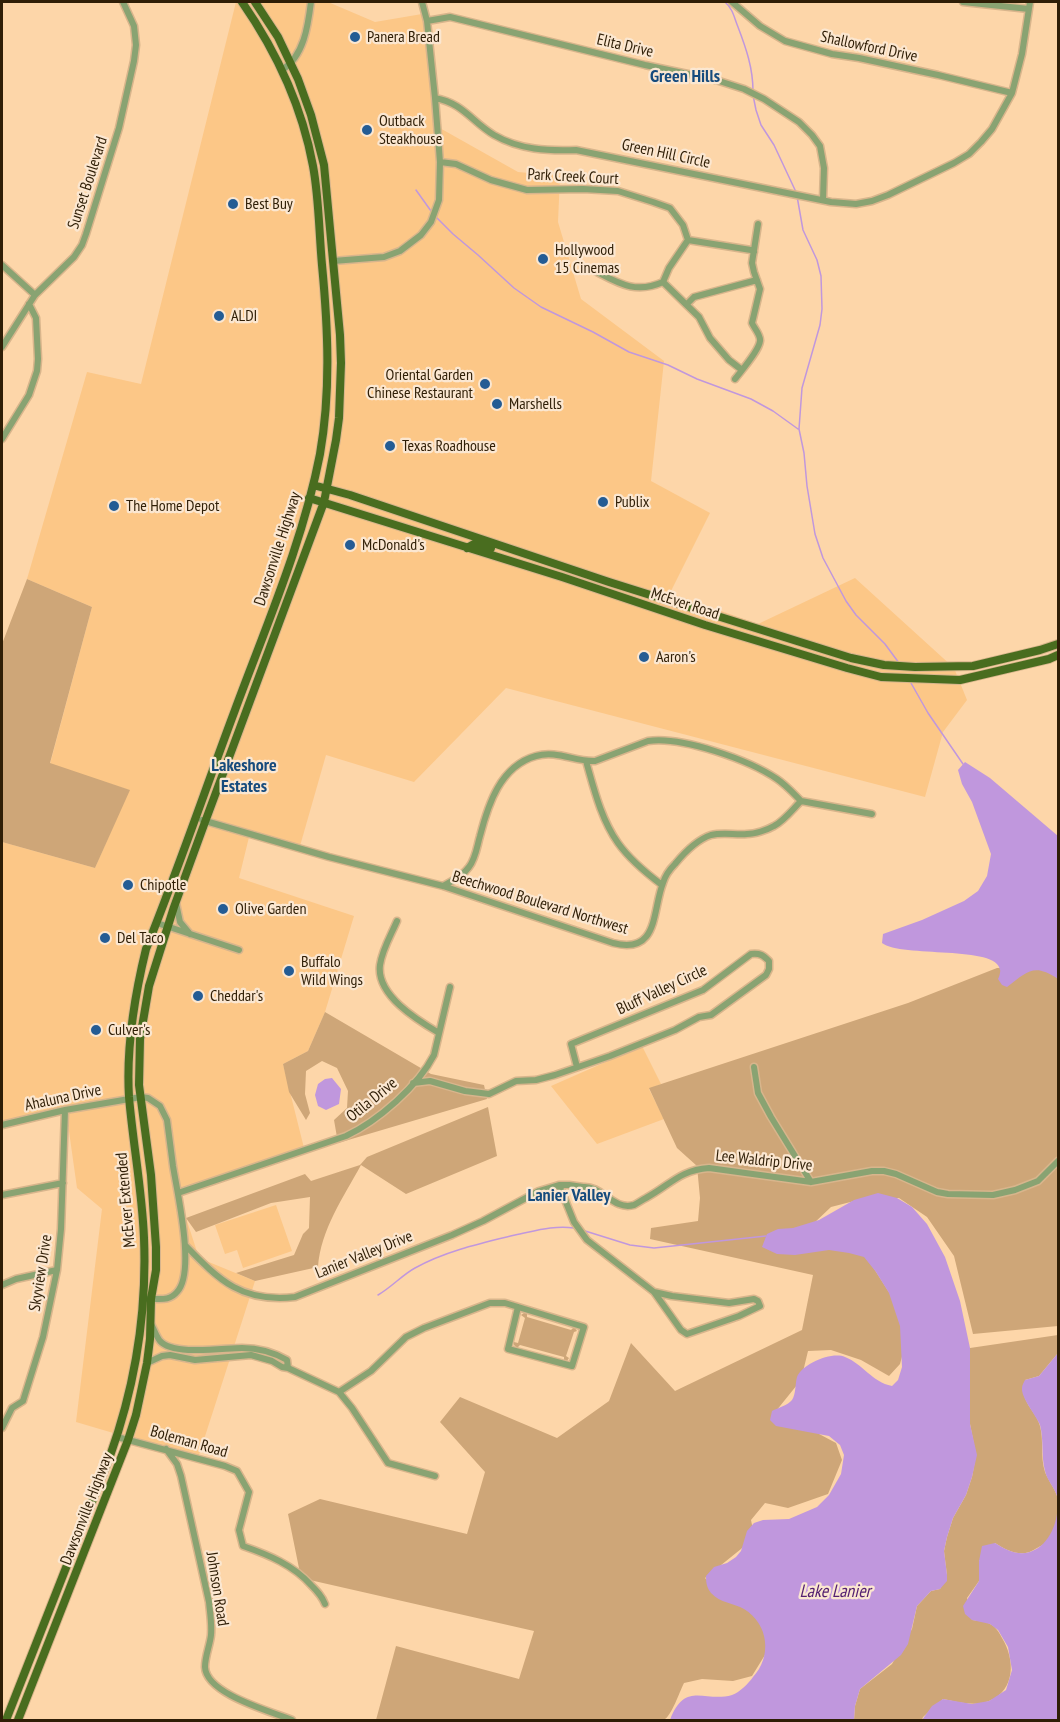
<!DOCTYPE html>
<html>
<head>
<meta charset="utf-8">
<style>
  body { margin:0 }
  #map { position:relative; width:1060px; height:1722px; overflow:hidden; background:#fdd6a9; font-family:"PT Sans Narrow",sans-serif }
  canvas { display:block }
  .frame { position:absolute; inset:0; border:3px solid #2f1e06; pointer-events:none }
</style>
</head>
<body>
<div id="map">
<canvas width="1060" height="1722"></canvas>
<div class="frame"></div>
</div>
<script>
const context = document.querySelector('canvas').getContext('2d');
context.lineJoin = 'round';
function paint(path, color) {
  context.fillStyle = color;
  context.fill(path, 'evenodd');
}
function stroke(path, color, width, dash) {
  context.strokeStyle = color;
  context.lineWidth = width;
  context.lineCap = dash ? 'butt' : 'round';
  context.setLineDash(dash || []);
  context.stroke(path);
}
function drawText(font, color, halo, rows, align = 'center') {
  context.font = font + ' "PT Sans Narrow",sans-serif';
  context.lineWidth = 4.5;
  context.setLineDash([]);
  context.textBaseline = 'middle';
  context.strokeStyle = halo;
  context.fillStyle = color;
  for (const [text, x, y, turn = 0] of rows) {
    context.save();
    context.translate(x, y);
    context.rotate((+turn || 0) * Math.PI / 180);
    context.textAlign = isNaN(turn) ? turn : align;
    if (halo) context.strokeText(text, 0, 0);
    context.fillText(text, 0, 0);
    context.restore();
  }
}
paint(new Path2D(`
  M 236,2 L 328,2 L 375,22 L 422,14 L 438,127 L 518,172 L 560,176 L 558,222 L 581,299 L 664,361 L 651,481 L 710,513 L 670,593 L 758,624 L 855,578 L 954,668 L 967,700 L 943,732 L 925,797 L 506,688 L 414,782 L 326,755 L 300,846 L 250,833 L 239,878 L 354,916 L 325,1012 L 308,1051 L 283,1064 L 305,1152 L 179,1196 L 199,1258 L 255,1281 L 198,1458 L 76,1422 L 102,1209 L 77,1188 L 66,1110 L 2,1121 L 2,842 L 95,868 L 129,790 L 50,764 L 92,607 L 27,579 L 87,372 L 141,384 Z
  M 642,1046 L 661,1084 L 649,1089 L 664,1119 L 597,1144 L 551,1086 Z
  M 276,1205 L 292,1251 L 243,1268 L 237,1250 L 225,1254 L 215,1225 Z`), '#fcc787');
paint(new Path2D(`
  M 27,579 L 92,607 L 50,763 L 130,790 L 95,868 L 2,842 L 2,644 Z
  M 1025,967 L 1047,971 L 1058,978 L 1058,1326 L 973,1334 L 954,1256 L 927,1217 L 899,1198 L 866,1198 L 831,1207 L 812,1225 L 866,1256 L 892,1297 L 907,1338 L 900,1364 L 889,1376 L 861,1360 L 831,1350 L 808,1351 L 801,1380 L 776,1411 L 836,1443 L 842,1460 L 828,1494 L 788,1508 L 765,1503 L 751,1520 L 754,1535 L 741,1549 L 705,1578 L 715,1588 L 745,1602 L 764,1626 L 768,1650 L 752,1676 L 733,1681 L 702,1679 L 684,1683 C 679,1693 672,1715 664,1720 L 376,1720 L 396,1646 L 519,1679 L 534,1631 L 301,1578 L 288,1514 L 320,1499 L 467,1534 L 485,1472 L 440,1422 L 460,1397 L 557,1438 L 609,1401 L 631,1343 L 675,1391 L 802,1330 L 813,1275 L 650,1239 L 651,1228 L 698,1221 L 700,1198 L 697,1166 L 677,1148 L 649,1088 L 908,1003 L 997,968 Z
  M 325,1012 L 431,1074 L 484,1085 L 487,1099 L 338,1143 L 334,1120 L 347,1108 L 348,1091 L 337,1068 L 322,1061 L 306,1071 L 305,1094 L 310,1113 L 306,1120 L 289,1092 L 283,1064 L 308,1051 Z
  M 488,1107 L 497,1156 L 406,1194 L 361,1165 C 343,1198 321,1229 318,1267 L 255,1281 L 236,1273 L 294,1255 L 303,1234 L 309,1228 L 310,1197 L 271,1203 L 196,1232 L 186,1218 L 305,1174 L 311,1181 L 360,1165 L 367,1157 Z
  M 524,1313 L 527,1313 L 527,1317 L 571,1330 L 574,1327 L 577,1331 L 574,1332 L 566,1356 L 569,1358 L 567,1361 L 564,1361 L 564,1357 L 520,1345 L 517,1348 L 514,1345 L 514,1342 L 518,1343 L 525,1318 L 521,1315 Z
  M 1058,1335 L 1058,1353 L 1039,1376 L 1025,1380 C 1025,1385 1023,1393 1025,1398 C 1028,1407 1037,1415 1040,1426 C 1044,1441 1040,1456 1045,1472 C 1048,1480 1054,1487 1057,1496 C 1060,1509 1057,1529 1048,1540 C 1046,1543 1041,1546 1037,1548 C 1023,1558 1009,1552 995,1543 L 979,1561 L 979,1581 L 967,1598 L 972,1620 C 978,1621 985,1621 990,1624 C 996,1627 999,1632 1002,1638 C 1015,1659 1016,1690 989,1701 C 975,1707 958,1702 943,1699 L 923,1717 L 922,1720 L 854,1720 L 855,1706 L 860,1689 L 892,1664 L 912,1629 L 917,1606 L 931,1591 L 940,1589 L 947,1575 L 944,1551 L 947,1537 L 953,1518 L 966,1495 L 972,1477 L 976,1455 L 970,1424 L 970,1348 Z`), '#cea678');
paint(new Path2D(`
  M 965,762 L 990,778 L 1058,836 L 1058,979 C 1034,963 1028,971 1007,987 L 1002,985 L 998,979 C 999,978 1001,970 1000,970 C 998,945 901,958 882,943 L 883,934 L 922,920 L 964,901 L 978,891 L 987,876 L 991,854 L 972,802 L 962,784 L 958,770 Z
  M 332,1078 L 341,1089 L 339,1104 L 326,1110 L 318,1106 L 315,1095 L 318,1084 L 325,1079 Z
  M 878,1193 L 897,1198 L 912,1207 L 927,1224 L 945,1257 L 960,1301 L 970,1348 L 970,1424 L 977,1455 L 972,1477 L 966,1495 L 953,1518 L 947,1537 L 944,1551 L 947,1575 L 947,1581 L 940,1589 L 931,1591 L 917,1606 L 908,1644 L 901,1655 L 860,1689 L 855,1706 L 854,1720 L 670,1720 C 685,1680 705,1703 732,1695 C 740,1692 748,1684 753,1677 C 772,1657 769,1624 744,1609 C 734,1603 720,1603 711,1593 C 707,1588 706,1583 706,1576 L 714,1567 L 727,1563 L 736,1557 L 741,1551 L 747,1531 L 754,1523 L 763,1520 L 789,1519 L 817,1507 L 829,1495 L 841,1474 L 844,1455 L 840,1445 L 829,1436 L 776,1426 L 770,1420 L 772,1411 C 778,1408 788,1405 792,1400 C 796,1394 795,1384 797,1377 C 802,1364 832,1351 845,1357 C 863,1364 872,1382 892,1386 L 898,1380 L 902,1367 L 900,1326 L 889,1293 L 876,1272 L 864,1257 L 849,1253 L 829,1250 L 795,1255 L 777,1254 L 762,1247 L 767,1234 L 778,1229 L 793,1228 L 819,1220 L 854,1200 Z
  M 1058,1353 L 1058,1720 L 922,1720 L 932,1706 L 943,1699 L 972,1704 L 989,1701 L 1006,1690 L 1012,1670 L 1008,1647 L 998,1630 L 990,1624 L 972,1620 L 965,1614 L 963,1606 L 979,1581 L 979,1561 L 982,1546 L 995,1543 C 1009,1552 1023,1558 1038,1548 C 1053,1538 1060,1515 1057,1496 C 1054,1487 1047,1480 1045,1471 C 1041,1456 1044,1440 1040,1425 C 1036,1415 1021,1398 1022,1388 C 1022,1385 1024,1382 1025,1380 L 1039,1376 Z`), '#c097dd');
stroke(new Path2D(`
  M 725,2 C 733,9 734,17 738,27 C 746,48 753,68 753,91
  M 753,95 L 756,110 L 761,125 L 774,145 L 796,192
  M 416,190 L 431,211
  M 797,196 L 803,230 L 817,260 L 821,276 L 822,309 L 820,325 L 802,388 L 799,429 L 804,453 L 807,486 L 815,534 L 823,558 L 846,601 L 856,615 L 885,644 L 899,663
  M 436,217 L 453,234 L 478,255 L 514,288 L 541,307 L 593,332 L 629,352 L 668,365 L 697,379 L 751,399 L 773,411 L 798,429
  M 911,683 L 928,713 L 963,764
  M 582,1230 L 630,1245 L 654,1248 L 766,1236
  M 378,1295 C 392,1287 402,1275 415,1268 C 445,1251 482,1243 515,1235 C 535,1231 554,1225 574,1228`), '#c097dd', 1.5);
const minor = new Path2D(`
  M 422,2 L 427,21
  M 732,2 L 760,26 L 785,41 L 832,54 L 859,58 L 938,75 L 1012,93
  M 963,2 L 1029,9
  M 282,70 C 304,56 308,26 311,2
  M 435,98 L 427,21 L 450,17 L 645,65 L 716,80 L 744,89 L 764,99 L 799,122 L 812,135 L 820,146 L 824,168 L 823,200
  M 440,162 L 456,164 L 491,180 L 527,190 L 583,189 L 618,191 L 653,202 L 670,208 L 683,225 L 688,240
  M 333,261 L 384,257 L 400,251 L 421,235 L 431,222 L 439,200 L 440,162 L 435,98 C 463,103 472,122 494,135 C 520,150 548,151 576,150 L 831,202 L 856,204 L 872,201 L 888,195 L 954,163 L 969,154 L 981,142 L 992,129 L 1012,93 L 1022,54 L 1030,2
  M 2,265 L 35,295
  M 591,269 C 617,282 634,295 663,282 L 699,317 L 710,338 L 729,360 L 742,370
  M 663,282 L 669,268 L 688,240 L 751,250 L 754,252
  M 687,304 L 694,297 L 757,280
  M 2,347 L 35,295 L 74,257 L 82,245 L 86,234 L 119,128 L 134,61 L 136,45 L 134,26 L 123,2
  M 735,379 C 741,371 759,351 760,341 C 761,335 754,328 752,323 L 760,289 L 754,272 L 752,263 L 758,224
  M 2,439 L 29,395 L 37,371 L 38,359 L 36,318 L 29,304
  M 586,761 C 594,789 601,819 618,843 C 630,860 646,873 662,885
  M 202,820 L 329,857 L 443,886 L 613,943 C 659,955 652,911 663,883 C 665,876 670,869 675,864 C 684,853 696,840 711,835 C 723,832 735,835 747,834 C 755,834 767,830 774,826 C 784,821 793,809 801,801 L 872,814
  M 443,886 C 452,881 463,876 469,867 C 476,858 477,846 480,836 C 488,805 500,766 536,756 C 557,750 575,762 595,761 L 648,741 C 682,736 749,760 777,779 C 786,785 793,793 801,801
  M 176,903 L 180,922 L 190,934
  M 397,921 C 391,935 382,950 380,965 C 376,995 417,1020 439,1033
  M 157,923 L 239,950
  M 754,1067 L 758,1093 L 771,1117 L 811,1182
  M 413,1083 L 430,1081 L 465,1091 L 489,1094 L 516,1081 L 536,1080 L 555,1075 L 610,1056 L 675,1030 L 699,1017 L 711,1015 L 766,975 L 769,969 L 769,961 C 763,955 760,953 751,954 L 703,990 L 571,1044 L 577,1067
  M 2,1125 L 65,1110 L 141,1097 L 148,1098 L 160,1106 L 167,1120 C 169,1135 171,1150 173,1166 C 177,1192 196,1272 177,1292 C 169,1302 158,1298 147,1299
  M 559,1185 L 574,1222 L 587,1240 L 654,1292 L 681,1330 L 687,1334 L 739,1316 L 760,1306 L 758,1301 L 754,1299 L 729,1303 L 672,1296 L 654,1292
  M 178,1193 L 346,1136 C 378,1121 418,1086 434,1055 L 450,987
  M 2,1195 L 63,1183
  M 606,1198 C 597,1198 588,1194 583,1187 C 602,1185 613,1211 634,1205 C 638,1203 642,1200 646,1198 C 670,1185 680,1170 709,1168 L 811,1182 L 872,1171 L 884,1171 L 896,1174 L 937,1192 L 948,1194 L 993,1195 L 1015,1190 L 1038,1181 L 1058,1161
  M 185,1245 C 220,1281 242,1303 295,1297 L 452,1235 L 483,1221 L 539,1191 L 559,1185 L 569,1185 L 583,1187
  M 2,1285 L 16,1279 L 57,1270
  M 151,1324 C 154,1329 156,1336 160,1341 C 173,1356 224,1348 242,1348 C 258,1348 273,1352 287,1360 L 288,1368
  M 147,1363 L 162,1356 L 170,1355 L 195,1360 L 251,1355 L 272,1361 L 282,1367 L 288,1368 L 339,1392 L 352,1408 L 388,1463 L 435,1476
  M 339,1392 L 371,1371 L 406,1337 L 424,1328 L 490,1303 L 505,1303 L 584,1327 L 572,1366 L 508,1349 L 518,1307
  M 2,1428 L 12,1408 L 23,1401 L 43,1337 L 57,1270 L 61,1229 L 65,1110
  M 117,1437 L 225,1466 L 237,1471 L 249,1492 L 239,1530 L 243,1546 C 269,1555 293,1565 311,1585 C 317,1591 322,1596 325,1604
  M 166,1449 L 177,1464 L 181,1476 L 209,1602 C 210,1613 212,1624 211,1635 C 210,1645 205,1656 205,1667 C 206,1694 270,1711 292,1720`);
const major = new Path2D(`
  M 313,485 L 350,495 L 609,582 L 851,658 L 884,665 L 915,667 L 973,666 L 1040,650 L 1058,644
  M 309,498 L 562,577 L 705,625 L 847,668 L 881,677 L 960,680 L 1049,659 L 1058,655
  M 467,548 L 474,544 L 491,548
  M 6,1720 L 110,1456 C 135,1386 147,1312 144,1238 C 142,1190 133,1144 129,1097 C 126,1047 134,998 146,949 C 178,870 205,790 235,710 C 266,626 303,542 320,454 C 331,391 328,328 322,265 C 319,232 319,198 313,166 C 302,106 276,51 242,2
  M 18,1720 L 128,1440 L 136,1415 L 147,1363 L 150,1339 L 151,1299 L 156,1270 L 156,1247 L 151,1175 L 139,1085 L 140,1039 L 149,986 L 174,907 L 205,822 L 324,502 L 336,440 L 339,418 L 341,363 L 340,335 L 324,165 L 311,115 L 298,79 L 278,37 L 255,2`);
stroke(minor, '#d8b58c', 9);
stroke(major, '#d8b58c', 10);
stroke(minor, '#89a372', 6);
stroke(major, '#496d1f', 8);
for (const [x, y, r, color] of [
  [355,37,6,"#245c94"],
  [367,130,6,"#245c94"],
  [233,204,6,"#245c94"],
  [543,259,6,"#245c94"],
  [219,316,6,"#245c94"],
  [485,384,6,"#245c94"],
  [497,404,6,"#245c94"],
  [390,446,6,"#245c94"],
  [603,502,6,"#245c94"],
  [114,506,6,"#245c94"],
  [350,545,6,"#245c94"],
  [644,657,6,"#245c94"],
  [128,885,6,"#245c94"],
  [223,909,6,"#245c94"],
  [105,938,6,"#245c94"],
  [289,971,6,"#245c94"],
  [198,996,6,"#245c94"],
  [96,1030,6,"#245c94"]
]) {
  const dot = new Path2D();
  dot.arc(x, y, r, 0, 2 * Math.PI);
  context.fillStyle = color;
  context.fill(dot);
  stroke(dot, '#fbe7d1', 2);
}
drawText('16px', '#2f1e06', '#fbe7d1', [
  ["Panera Bread",367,37],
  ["Outback",379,121],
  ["Steakhouse",379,139],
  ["Best Buy",245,204],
  ["Hollywood",555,250],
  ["15 Cinemas",555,268],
  ["ALDI",231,316],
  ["Oriental Garden",473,375,"right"],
  ["Chinese Restaurant",473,393,"right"],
  ["Marshells",509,404],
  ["Texas Roadhouse",402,446],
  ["Publix",615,502],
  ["The Home Depot",126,506],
  ["McDonald's",362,545],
  ["Aaron's",656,657],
  ["Chipotle",140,885],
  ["Olive Garden",235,909],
  ["Del Taco",117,938],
  ["Buffalo",301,962],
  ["Wild Wings",301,980],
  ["Cheddar's",210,996],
  ["Culver's",108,1030]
], 'left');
drawText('16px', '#2f1e06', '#fbe7d1', [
  ["Elita Drive",625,46,13],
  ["Shallowford Drive",869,47,12],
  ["Green Hill Circle",666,154,12],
  ["Park Creek Court",573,177,3],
  ["Sunset Boulevard",88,183,-72],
  ["Dawsonville Highway",278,549,-72],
  ["McEver Road",685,604,18],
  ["Beechwood Boulevard Northwest",540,903,17],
  ["Bluff Valley Circle",662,990,-25],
  ["Ahaluna Drive",63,1098,-12],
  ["Otila Drive",372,1100,-39],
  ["Lee Waldrip Drive",764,1161,6],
  ["McEver Extended",126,1200,-95],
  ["Lanier Valley Drive",364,1255,-22],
  ["Skyview Drive",41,1273,-81],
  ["Boleman Road",189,1442,16],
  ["Dawsonville Highway",87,1509,-69],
  ["Johnson Road",217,1589,81]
]);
drawText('bold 18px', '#164b7d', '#fbe7d1', [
  ["Green Hills",685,77],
  ["Lakeshore",244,766],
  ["Estates",244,787],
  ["Lanier Valley",569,1196]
]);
drawText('italic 18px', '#531f70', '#fbe7d1', [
  ["Lake Lanier",835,1592]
]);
</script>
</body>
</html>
